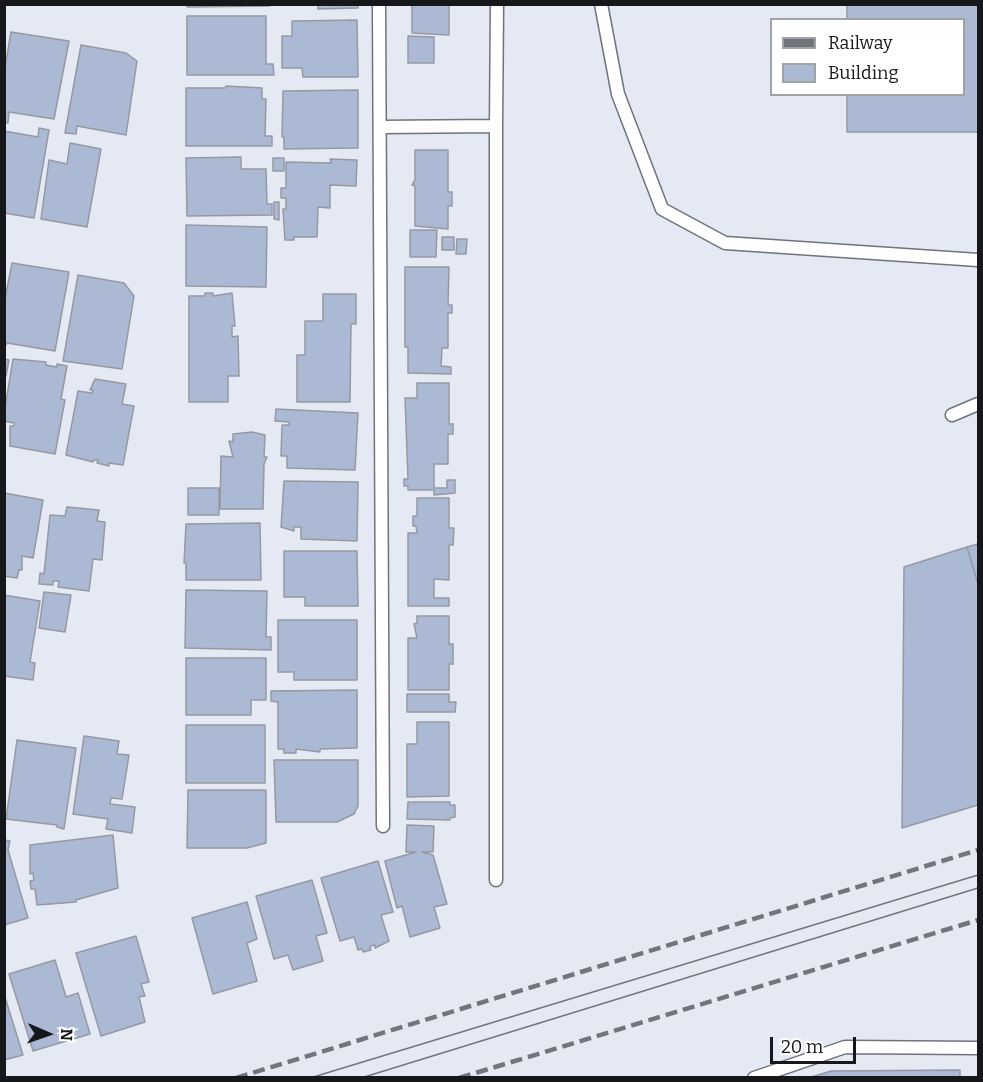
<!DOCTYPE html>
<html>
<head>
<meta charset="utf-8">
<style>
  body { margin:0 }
  #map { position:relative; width:983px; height:1082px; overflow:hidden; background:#e4e9f3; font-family:Bitter,serif }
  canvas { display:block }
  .frame { position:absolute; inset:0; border:6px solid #15171a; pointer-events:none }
  .legend { position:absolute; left:770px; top:18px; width:195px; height:78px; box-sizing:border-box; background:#fff; border:2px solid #a1a2a3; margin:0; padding:8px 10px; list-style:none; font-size:18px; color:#15171a }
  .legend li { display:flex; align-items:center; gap:12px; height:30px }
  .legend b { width:30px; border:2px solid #a1a2a3 }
  .north { position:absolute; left:18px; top:1004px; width:60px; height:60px; -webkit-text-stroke:4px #fff; paint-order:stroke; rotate:92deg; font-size:16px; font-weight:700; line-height:24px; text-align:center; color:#15171a }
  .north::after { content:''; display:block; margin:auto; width:21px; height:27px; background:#15171a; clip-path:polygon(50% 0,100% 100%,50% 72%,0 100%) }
  .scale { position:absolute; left:770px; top:1037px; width:86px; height:27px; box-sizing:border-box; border:3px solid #15171a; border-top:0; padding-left:8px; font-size:18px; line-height:21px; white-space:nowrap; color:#15171a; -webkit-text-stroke:4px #fff; paint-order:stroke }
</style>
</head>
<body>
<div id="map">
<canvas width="983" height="1082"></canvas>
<div class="frame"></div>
<ul class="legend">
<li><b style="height:8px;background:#72767c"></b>Railway</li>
<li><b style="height:16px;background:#acb9d4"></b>Building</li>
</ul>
<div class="north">N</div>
<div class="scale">20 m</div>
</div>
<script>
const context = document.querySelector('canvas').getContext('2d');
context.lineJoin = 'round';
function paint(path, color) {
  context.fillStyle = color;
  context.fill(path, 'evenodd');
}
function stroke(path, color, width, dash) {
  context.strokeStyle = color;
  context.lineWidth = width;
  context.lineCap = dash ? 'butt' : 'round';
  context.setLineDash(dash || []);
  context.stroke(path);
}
const building = new Path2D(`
  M 187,4 L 270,4 L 270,6 L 187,7 Z
  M 318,4 L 358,4 L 358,8 L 318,9 Z
  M 412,4 L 449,4 L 449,35 L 412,33 Z
  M 847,4 L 978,4 L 978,132 L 847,132 L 847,94 L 964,94 L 964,20 L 847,20 Z
  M 187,16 L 266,16 L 266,64 L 273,64 L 274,75 L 187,75 Z
  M 357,20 L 358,77 L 303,77 L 302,68 L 282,68 L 282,36 L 292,36 L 292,21 Z
  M 11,32 L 69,41 L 54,119 L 9,112 L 8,123 L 4,122 L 4,73 Z
  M 408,36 L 434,37 L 434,63 L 408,63 Z
  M 81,45 L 126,53 L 137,61 L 126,135 L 77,126 L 76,134 L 65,133 Z
  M 226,86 L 262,88 L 262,99 L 266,99 L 265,136 L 272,136 L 272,146 L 186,146 L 186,88 L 225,88 Z
  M 358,90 L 358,148 L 284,149 L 284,137 L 282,137 L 283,91 Z
  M 39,128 L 49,130 L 34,218 L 4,213 L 4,131 L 38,137 Z
  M 70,143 L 101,149 L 87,227 L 41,219 L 49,160 L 67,164 Z
  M 415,150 L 448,150 L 448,192 L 452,192 L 452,206 L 448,206 L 448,229 L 415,226 L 415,186 L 412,185 L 415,180 Z
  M 241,157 L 241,169 L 266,169 L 267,204 L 272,204 L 272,215 L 187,216 L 186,158 Z
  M 273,158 L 284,158 L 284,171 L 273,171 Z
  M 330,159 L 357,160 L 356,186 L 330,185 L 330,208 L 318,207 L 317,237 L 294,237 L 294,240 L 285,240 L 283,209 L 286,209 L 286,198 L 281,198 L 281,188 L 286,188 L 286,162 L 331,163 Z
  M 274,202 L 279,202 L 279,220 L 274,219 Z
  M 186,225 L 267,227 L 266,287 L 186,286 Z
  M 410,230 L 437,230 L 436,257 L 410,257 Z
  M 442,237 L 454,237 L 454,250 L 442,250 Z
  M 457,239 L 467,239 L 466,254 L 456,254 Z
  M 12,263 L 69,272 L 55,351 L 7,343 L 4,349 L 4,304 Z
  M 405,267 L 449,267 L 448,305 L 452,305 L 452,313 L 448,313 L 448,348 L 442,348 L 441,366 L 451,367 L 451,374 L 408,373 L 408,347 L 405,347 Z
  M 78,275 L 124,283 L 134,296 L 122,369 L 63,361 Z
  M 205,293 L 213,293 L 213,296 L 232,293 L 235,326 L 232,326 L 232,337 L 238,336 L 239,376 L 228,376 L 228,402 L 189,402 L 189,296 L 205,296 Z
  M 323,294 L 356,294 L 356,324 L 351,324 L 350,402 L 297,402 L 297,355 L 305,355 L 305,321 L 323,321 Z
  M 4,359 L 9,360 L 6,376 L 4,376 Z
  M 13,359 L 46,362 L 46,365 L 57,367 L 57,364 L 67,366 L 61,399 L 65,400 L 55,454 L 10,446 L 10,426 L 14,426 L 14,423 L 4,421 L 4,414 Z
  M 95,379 L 126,384 L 122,404 L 134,406 L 123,465 L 109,463 L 109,466 L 97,463 L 98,460 L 94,460 L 93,462 L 66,455 L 78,391 L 92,393 L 93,390 L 90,390 Z
  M 417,383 L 449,383 L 449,424 L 453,424 L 453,434 L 448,434 L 448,464 L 434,464 L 434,488 L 447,488 L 447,480 L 455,480 L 455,493 L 434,495 L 434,490 L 408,490 L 408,486 L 404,486 L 404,479 L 408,479 L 405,398 L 417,398 Z
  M 276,409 L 358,413 L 355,470 L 287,468 L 287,456 L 281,456 L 282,425 L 289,425 L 289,422 L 275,421 Z
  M 252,432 L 265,435 L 264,457 L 267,457 L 264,464 L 263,509 L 220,509 L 221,456 L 233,457 L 229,441 L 233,442 L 233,434 Z
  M 284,481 L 358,482 L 357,541 L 301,539 L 301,527 L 294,527 L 294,531 L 281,527 Z
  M 188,488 L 219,488 L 219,515 L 188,515 Z
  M 4,493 L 43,500 L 33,558 L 22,556 L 22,570 L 19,570 L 17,578 L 4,576 Z
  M 417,498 L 449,498 L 449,528 L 454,528 L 453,545 L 449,545 L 449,580 L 434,579 L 434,598 L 449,598 L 449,606 L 408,606 L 408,533 L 417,533 L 416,526 L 413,526 L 413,516 L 417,516 Z
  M 67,507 L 99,510 L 97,521 L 105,522 L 102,560 L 93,559 L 89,591 L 58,587 L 59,581 L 53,581 L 53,585 L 39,584 L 40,573 L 44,574 L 50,515 L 65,516 Z
  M 260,523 L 261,580 L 186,580 L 186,563 L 184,563 L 186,524 Z
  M 978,544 L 978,584 L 967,547 Z
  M 967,547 L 978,584 L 978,805 L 902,828 L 904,567 Z
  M 284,551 L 357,551 L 358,606 L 305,606 L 305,597 L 284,597 Z
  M 186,590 L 267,591 L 266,637 L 271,637 L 271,650 L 185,648 Z
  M 44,592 L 71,595 L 65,632 L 39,628 Z
  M 4,595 L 40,601 L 30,662 L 35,663 L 33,680 L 4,676 Z
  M 417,616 L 449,616 L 449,644 L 453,644 L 453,664 L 449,664 L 449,690 L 408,690 L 408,638 L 417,638 L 414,624 L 417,623 Z
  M 278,620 L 357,620 L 357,680 L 294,680 L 294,672 L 278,672 Z
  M 186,658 L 266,658 L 266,700 L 251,700 L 251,715 L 186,715 Z
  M 357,690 L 357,748 L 320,749 L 320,752 L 296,749 L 296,753 L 284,753 L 284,749 L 278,749 L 278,702 L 271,701 L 271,691 Z
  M 407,694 L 449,694 L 449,702 L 456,702 L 455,712 L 407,712 Z
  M 417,722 L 449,722 L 449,796 L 407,797 L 407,744 L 417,744 Z
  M 186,725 L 265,725 L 265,783 L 186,783 Z
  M 84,736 L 119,741 L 117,754 L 129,755 L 122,799 L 111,798 L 110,804 L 135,807 L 132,833 L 106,829 L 108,819 L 73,814 Z
  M 17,740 L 76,748 L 64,829 L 57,827 L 57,825 L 6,819 Z
  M 274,760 L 358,760 L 358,806 L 354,814 L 337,822 L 276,822 Z
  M 188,790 L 266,790 L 266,843 L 247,848 L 187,848 Z
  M 408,802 L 450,802 L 450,805 L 455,805 L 455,817 L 450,818 L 450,820 L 407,819 Z
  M 407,825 L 434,826 L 433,852 L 422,852 L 433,855 L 447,904 L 434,907 L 440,928 L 410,937 L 402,906 L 397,908 L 385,861 L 416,852 L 406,852 Z
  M 113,835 L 118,888 L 76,900 L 76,902 L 37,905 L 35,889 L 31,889 L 30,881 L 34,880 L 33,873 L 30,874 L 30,845 Z
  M 4,840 L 10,841 L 8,850 L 28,918 L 4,925 Z
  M 378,861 L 393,912 L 381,915 L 389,941 L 375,948 L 375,945 L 370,946 L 371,950 L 363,952 L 362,949 L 358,950 L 354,937 L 340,941 L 321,878 Z
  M 312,880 L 327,933 L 316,936 L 323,961 L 293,970 L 288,955 L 274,959 L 256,896 Z
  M 247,902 L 257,939 L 247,943 L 257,981 L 213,994 L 192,918 Z
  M 136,936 L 149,982 L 141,984 L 145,996 L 139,997 L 145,1022 L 101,1036 L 76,953 Z
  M 55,960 L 66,997 L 78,993 L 90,1034 L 33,1051 L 9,974 Z
  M 4,994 L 23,1055 L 4,1060 Z
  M 960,1070 L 960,1078 L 808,1078 L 831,1071 Z`);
paint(building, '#acb9d4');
stroke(building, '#9499a2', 1.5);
const lane = new Path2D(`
  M 379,4 L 383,826
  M 601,4 L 618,94 L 662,209 L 725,243 L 978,260
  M 496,126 L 496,880
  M 380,127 L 496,126 L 497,4
  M 952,415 L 978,404
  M 754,1078 L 845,1047 L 978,1048`);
stroke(lane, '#6f737c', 15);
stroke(lane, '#fff', 12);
stroke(new Path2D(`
  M 310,1078 L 978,875
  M 361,1078 L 978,888`), '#72767c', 1.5);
stroke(new Path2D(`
  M 236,1078 L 978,850
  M 459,1078 L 978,920`), '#72767c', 4.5, [12, 6]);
</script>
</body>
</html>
